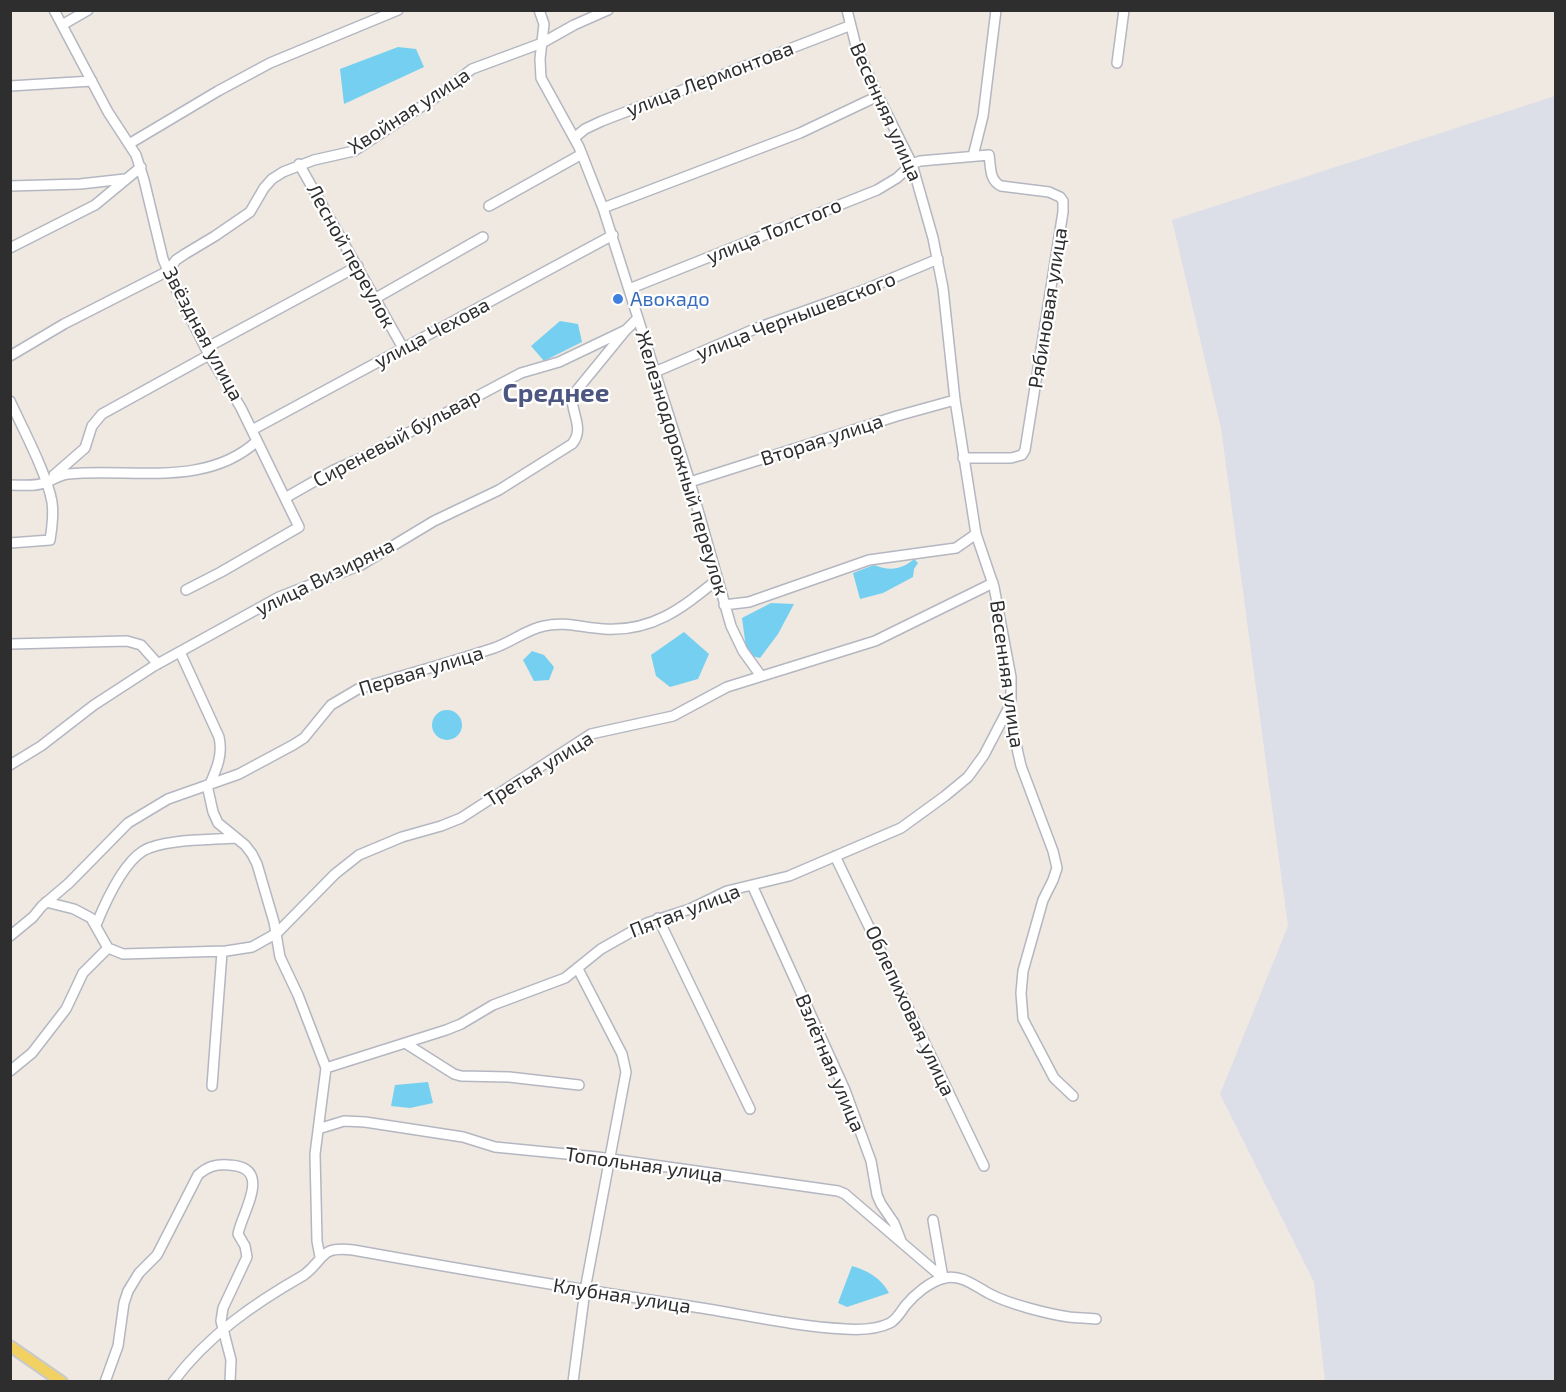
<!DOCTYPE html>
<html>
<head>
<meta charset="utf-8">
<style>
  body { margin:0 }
  #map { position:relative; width:1566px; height:1392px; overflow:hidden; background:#efe9e1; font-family:"Exo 2",sans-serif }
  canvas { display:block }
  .frame { position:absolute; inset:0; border:12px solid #2e2e2e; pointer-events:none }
</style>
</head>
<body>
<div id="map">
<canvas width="1566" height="1392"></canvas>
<div class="frame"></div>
</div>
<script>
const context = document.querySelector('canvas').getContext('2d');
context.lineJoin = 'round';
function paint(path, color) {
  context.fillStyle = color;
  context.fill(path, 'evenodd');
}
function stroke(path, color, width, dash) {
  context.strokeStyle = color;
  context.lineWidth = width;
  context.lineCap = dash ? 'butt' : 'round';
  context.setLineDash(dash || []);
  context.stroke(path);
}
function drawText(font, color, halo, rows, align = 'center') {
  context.font = font + ' "Exo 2",sans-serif';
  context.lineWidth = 4.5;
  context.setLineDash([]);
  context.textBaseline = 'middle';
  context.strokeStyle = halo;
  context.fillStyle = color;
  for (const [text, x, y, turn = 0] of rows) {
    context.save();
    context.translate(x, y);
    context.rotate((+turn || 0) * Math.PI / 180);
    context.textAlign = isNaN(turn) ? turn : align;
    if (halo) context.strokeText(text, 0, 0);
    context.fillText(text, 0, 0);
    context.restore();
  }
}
paint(new Path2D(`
  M 1555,96 L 1555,1381 L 1325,1381 L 1314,1282 L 1220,1094 L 1288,926 L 1221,428 L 1172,220 Z`), '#dcdee8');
paint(new Path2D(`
  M 398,47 L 416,49 L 424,67 L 344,104 L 340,69 Z
  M 560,321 L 578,324 L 582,342 L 544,361 L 531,346 Z
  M 914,559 L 918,563 L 914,569 L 913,577 L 883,593 L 860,599 L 853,573 L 874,565 C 889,571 902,570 914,559 Z
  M 771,603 L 794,604 L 778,634 L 760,658 L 747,655 L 742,618 Z
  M 684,632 L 709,654 L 698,679 L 670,687 L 656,676 L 651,655 Z
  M 532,651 L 544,655 L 554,667 L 549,680 L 534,681 L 523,660 Z
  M432 725a15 15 0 1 1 30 0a15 15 0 1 1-30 0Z
  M 428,1082 L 433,1103 L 410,1108 L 391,1106 L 395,1085 Z
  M 852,1266 C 867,1270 882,1279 889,1293 L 847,1307 L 838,1303 Z`), '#75cff0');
const minor = new Path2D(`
  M 54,10 L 108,112 L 136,155 L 144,180 L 163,259 L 173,283 L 209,355 L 241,408 L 299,527 L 221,572 L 186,590
  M 539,10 L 544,24 L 540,59 L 541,78 L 579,147 L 603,208 L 690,482 L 731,626 L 743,651 L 761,676
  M 62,25 L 88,10
  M 1117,63 L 1124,10
  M 10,86 L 92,81
  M 574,138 L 585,129 L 602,121 L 849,26
  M 129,144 L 218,91 L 270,63 L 398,10
  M 973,156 L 983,116 L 996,10
  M 299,164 L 403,348
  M 10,186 L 80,184 L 125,179
  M 489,206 L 582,154
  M 603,208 L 800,133 L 878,96
  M 10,248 L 95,205 L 141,167
  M 629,289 L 877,190 L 897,178 L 912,164 L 920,161 L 989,155 C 991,167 989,180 1001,186 L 1049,192 L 1060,197 L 1063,201 L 1063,212 L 1025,450 L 1022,455 L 1011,458 L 963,458
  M 376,298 L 483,237
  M 206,348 L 358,266
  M 10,356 L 64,324 L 168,271 L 176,260 L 185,254 L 215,236 L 250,212 L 264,188 L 272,179 L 283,172 L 314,160 L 354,151 L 439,95 L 472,69 L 542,43 L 574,25 L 608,10
  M 655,372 L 757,328 L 864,290 L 938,259
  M 10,401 C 23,429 47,474 52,502 C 54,515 52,528 50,540 L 10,543
  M 252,430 L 613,235
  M 54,475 L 85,448 L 92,426 L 102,414 L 209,355
  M 690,482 L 897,416 L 955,400
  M 10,485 C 22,485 36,487 47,482 C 54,479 60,475 68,474 C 132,468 206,488 257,441
  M 285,498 L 334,470 L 361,458 L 521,373 L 559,362 L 626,330 L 638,318
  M 724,605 L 749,602 L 869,560 L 956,548 L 976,534
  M 10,644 L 127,641 L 141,645 L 158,664
  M 180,652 L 219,737 C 223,754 217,768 210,784
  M 1008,709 L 1021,766 L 1053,851 L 1057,868 L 1053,880 L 1043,900 L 1023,971 L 1021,993 L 1023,1019 L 1054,1078 L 1073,1096
  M 10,765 L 41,746 L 94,705 L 154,666 L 279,597 L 361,565 L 434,521 L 499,490 L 572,444 C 585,429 571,413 572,396 L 626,330
  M 207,785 L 213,812 L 218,823 L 245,845 L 252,854 L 257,864 L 274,922 L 280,957 L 298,995 L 326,1068 L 315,1154 L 317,1241 L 320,1257
  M 835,856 L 984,1166
  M 752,885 L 845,1090 L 871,1161 L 877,1195 L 881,1204 L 894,1223 L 901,1241
  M 46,902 L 74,909 L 91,918 L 108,948 L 123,954 L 226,951 L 252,947 L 277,933 L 335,874 L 359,855 L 402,837 L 441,826 L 461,818 L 591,734 L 673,716 L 727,687 L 875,641 L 993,583
  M 658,918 L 750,1109
  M 96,925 C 105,903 122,864 143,851 C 162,839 212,840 235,838
  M 10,936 L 33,917 L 42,906 L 69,883 L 128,823 L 168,799 L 239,774 L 293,745 L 304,738 L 331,705 L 358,689 C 404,675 449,663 494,648 C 512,642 527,629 544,626 C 564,621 584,628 604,629 C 653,632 682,608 718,579
  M 405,1043 L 454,1074 L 461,1076 L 509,1077 L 579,1085
  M 326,1068 L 446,1030 L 461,1024 L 493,1005 L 565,978 L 601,949 L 647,923 L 690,909 L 727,891 L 789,876 L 901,828 L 945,796 L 968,777 L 984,755 L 1008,709 L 1011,699 L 1011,677 L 994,587 L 976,534 L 955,400 L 943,288 L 933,238 L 912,164 L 878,96 L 856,46 L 847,10
  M 10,1071 L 32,1053 L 66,1009 L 83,973 L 108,948
  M 212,1086 L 222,952
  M 318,1129 L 344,1121 L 365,1122 L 463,1137 L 495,1147 L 597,1157 L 838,1191 L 845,1194 L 943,1278
  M 933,1220 L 943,1278
  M 105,1382 L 118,1346 L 124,1303 L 128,1291 L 139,1273 L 157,1255 L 198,1175 C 208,1166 216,1164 229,1165 C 274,1167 242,1212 238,1234 L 245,1246 L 247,1257 L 223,1308 L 221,1321 L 231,1360 L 230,1382
  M 173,1382 C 208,1335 255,1303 304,1275 C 326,1258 319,1246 353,1250 C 465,1270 576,1289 689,1306 C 741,1314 792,1326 845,1329 C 860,1330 876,1330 890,1323 C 897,1319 900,1313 905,1306 C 914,1295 930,1281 945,1278 C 962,1274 976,1287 990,1294 C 1009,1304 1048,1314 1069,1317 C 1078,1318 1087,1318 1096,1319
  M 573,1382 L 585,1290 L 626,1072 L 622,1054 L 578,969`);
const major = new Path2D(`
  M 10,1346 L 62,1382`);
stroke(minor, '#b4b7c1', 12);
stroke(major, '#c9c9c9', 14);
stroke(minor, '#fff', 9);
stroke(major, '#f2d163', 10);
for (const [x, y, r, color] of [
  [618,299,6,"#3f7fe0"]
]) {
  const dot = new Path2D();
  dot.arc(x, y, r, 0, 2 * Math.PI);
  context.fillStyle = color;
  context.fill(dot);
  stroke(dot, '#fff', 2);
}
drawText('20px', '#2e2e2e', '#fff', [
  ["улица Лермонтова",710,79,-21],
  ["Хвойная улица",409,111,-33],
  ["Весенняя улица",886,112,66],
  ["улица Толстого",774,231,-22],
  ["Лесной переулок",351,256,61],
  ["Рябиновая улица",1048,308,-81],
  ["улица Чернышевского",796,316,-21],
  ["улица Чехова",432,333,-28],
  ["Звёздная улица",203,334,62],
  ["Сиреневый бульвар",397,438,-28],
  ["Вторая улица",822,440,-18],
  ["Железнодорожный переулок",682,463,73],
  ["улица Визиряна",325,577,-26],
  ["Первая улица",421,671,-17],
  ["Весенняя улица",1007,674,82],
  ["Третья улица",539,769,-32],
  ["Пятая улица",685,911,-21],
  ["Облепиховая улица",910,1011,65],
  ["Взлётная улица",830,1063,67],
  ["Топольная улица",644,1165,8],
  ["Клубная улица",622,1296,9]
]);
drawText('20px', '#366cbe', '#fff', [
  ["Авокадо",630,299]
], 'left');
drawText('bold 26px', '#4d5680', '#fff', [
  ["Среднее",556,393]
]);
</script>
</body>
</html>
